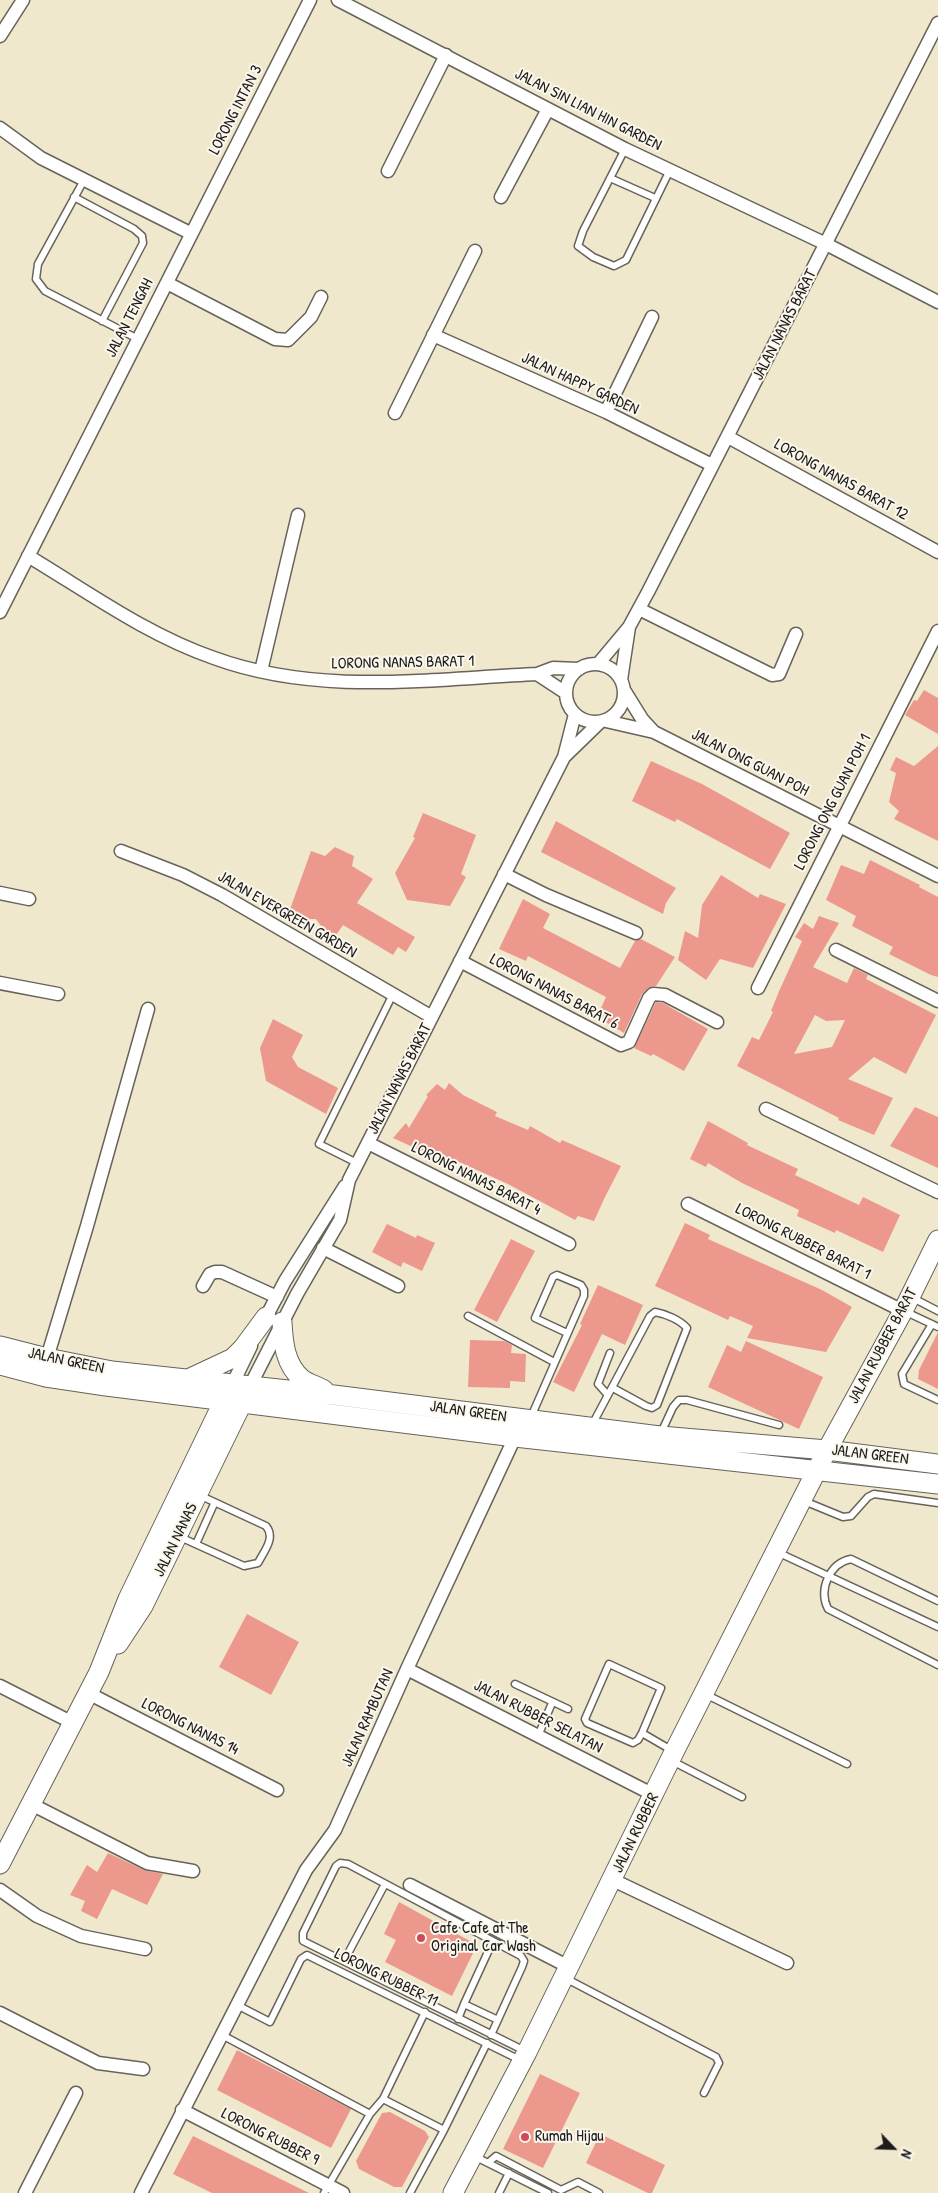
<!DOCTYPE html>
<html>
<head>
<meta charset="utf-8">
<style>
  body { margin:0 }
  #map { position:relative; width:938px; height:2193px; overflow:hidden; background:#f0e8cd; font-family:"Patrick Hand",sans-serif }
  canvas { display:block }
  .north { position:absolute; left:868px; top:2123px; width:50px; height:50px; -webkit-text-stroke:4px #fbf7ec; paint-order:stroke; rotate:114deg; font-size:14px; font-weight:700; line-height:20px; text-align:center; color:#1c1c1c }
  .north::after { content:''; display:block; margin:auto; width:18px; height:22px; background:#1c1c1c; clip-path:polygon(50% 0,100% 100%,50% 72%,0 100%) }
</style>
</head>
<body>
<div id="map">
<canvas width="938" height="2193"></canvas>
<div class="north">N</div>
</div>
<script>
const context = document.querySelector('canvas').getContext('2d');
context.lineJoin = 'round';
function paint(path, color) {
  context.fillStyle = color;
  context.fill(path, 'evenodd');
}
function stroke(path, color, width, dash) {
  context.strokeStyle = color;
  context.lineWidth = width;
  context.lineCap = dash ? 'butt' : 'round';
  context.setLineDash(dash || []);
  context.stroke(path);
}
function drawText(font, color, halo, rows, align = 'center') {
  context.font = font + ' "Patrick Hand",sans-serif';
  context.lineWidth = 4;
  context.setLineDash([]);
  context.textBaseline = 'middle';
  context.strokeStyle = halo;
  context.fillStyle = color;
  for (const [text, x, y, turn = 0] of rows) {
    context.save();
    context.translate(x, y);
    context.rotate((+turn || 0) * Math.PI / 180);
    context.textAlign = isNaN(turn) ? turn : align;
    if (halo) context.strokeText(text, 0, 0);
    context.fillText(text, 0, 0);
    context.restore();
  }
}
paint(new Path2D(`
  M 924,690 L 938,698 L 938,734 L 905,715 L 914,700 L 917,701 Z
  M 938,746 L 938,841 L 894,819 L 899,811 L 889,802 L 896,773 L 890,770 L 896,757 L 914,766 Z
  M 651,761 L 702,784 L 790,833 L 770,869 L 677,819 L 675,822 L 632,801 Z
  M 423,813 L 476,835 L 461,874 L 466,877 L 450,906 L 407,900 L 395,873 L 415,838 L 413,837 Z
  M 556,821 L 676,888 L 666,903 L 663,914 L 541,852 Z
  M 335,847 L 354,856 L 352,866 L 373,879 L 357,903 L 415,937 L 406,952 L 398,947 L 393,955 L 343,925 L 334,938 L 326,933 L 316,919 L 297,919 L 288,915 L 311,851 L 325,856 Z
  M 870,860 L 920,885 L 919,887 L 938,897 L 938,977 L 931,975 L 889,954 L 893,947 L 852,926 L 856,916 L 826,900 L 841,865 L 864,874 Z
  M 721,875 L 758,898 L 760,894 L 786,904 L 753,968 L 720,959 L 706,980 L 678,960 L 685,931 L 698,938 L 702,905 Z
  M 523,899 L 550,914 L 543,928 L 620,968 L 635,941 L 641,939 L 675,957 L 656,986 L 650,987 L 642,994 L 624,1033 L 597,1017 L 606,997 L 528,956 L 526,961 L 499,949 Z
  M 819,916 L 839,923 L 813,967 L 847,983 L 854,968 L 868,975 L 866,979 L 936,1015 L 906,1074 L 874,1057 L 848,1079 L 893,1098 L 874,1135 L 838,1120 L 839,1118 L 737,1066 L 752,1037 L 759,1040 L 773,1012 L 771,1011 L 780,989 L 802,941 L 795,937 L 804,923 L 813,929 ZM 815,1015 L 826,1021 L 845,1020 L 832,1047 L 794,1054 Z
  M 656,1002 L 663,1003 L 708,1029 L 684,1071 L 653,1054 L 651,1056 L 634,1048 Z
  M 273,1019 L 303,1035 L 292,1057 L 298,1067 L 338,1088 L 326,1114 L 266,1081 L 260,1048 Z
  M 449,1083 L 463,1095 L 497,1112 L 495,1116 L 528,1130 L 530,1126 L 560,1143 L 562,1140 L 621,1166 L 605,1197 L 594,1221 L 578,1216 L 575,1220 L 508,1184 L 457,1161 L 424,1148 L 426,1153 L 393,1138 L 406,1123 L 409,1128 L 428,1096 L 426,1095 L 437,1084 L 445,1090 Z
  M 915,1107 L 938,1117 L 938,1168 L 890,1146 Z
  M 708,1121 L 748,1143 L 747,1145 L 798,1169 L 795,1175 L 859,1205 L 863,1197 L 900,1215 L 883,1252 L 836,1230 L 835,1233 L 797,1216 L 799,1210 L 742,1183 L 708,1163 L 706,1167 L 690,1159 Z
  M 685,1223 L 710,1235 L 708,1239 L 822,1290 L 852,1307 L 826,1352 L 747,1338 L 753,1326 L 730,1316 L 728,1320 L 655,1286 Z
  M 387,1224 L 416,1238 L 417,1235 L 435,1243 L 422,1271 L 403,1262 L 401,1267 L 372,1252 Z
  M 511,1239 L 535,1251 L 497,1322 L 474,1310 Z
  M 598,1285 L 643,1305 L 625,1345 L 602,1334 L 574,1392 L 553,1382 L 582,1325 L 580,1324 Z
  M 938,1332 L 938,1389 L 918,1379 L 919,1370 Z
  M 470,1340 L 504,1341 L 512,1345 L 511,1353 L 526,1354 L 525,1382 L 510,1381 L 510,1388 L 468,1387 Z
  M 746,1341 L 823,1377 L 799,1429 L 708,1387 L 727,1345 L 741,1352 Z
  M 247,1614 L 299,1642 L 271,1695 L 219,1667 Z
  M 108,1853 L 144,1870 L 163,1874 L 147,1905 L 112,1889 L 97,1919 L 81,1911 L 85,1901 L 70,1895 L 87,1865 L 97,1872 Z
  M 399,1902 L 477,1945 L 452,1996 L 385,1962 L 396,1940 L 384,1934 Z
  M 237,2050 L 351,2109 L 331,2148 L 217,2090 Z
  M 540,2074 L 580,2093 L 543,2168 L 503,2149 Z
  M 390,2112 L 425,2131 L 429,2137 L 402,2187 L 394,2187 L 359,2169 L 356,2161 L 382,2113 Z
  M 600,2134 L 665,2165 L 652,2193 L 648,2193 L 586,2163 Z
  M 193,2136 L 309,2193 L 212,2193 L 173,2174 Z`), '#ed988c');
const service = new Path2D(`
  M 625,149 L 583,231 L 578,246 L 593,257 L 614,266 L 626,260 L 670,170
  M 610,178 L 655,198
  M 84,180 L 38,264 L 36,279 L 45,291 L 138,339
  M 74,197 L 134,229 L 142,236 L 143,243 L 102,321
  M 357,1163 L 319,1144 L 393,994
  M 911,1297 L 938,1311
  M 904,1311 L 938,1327
  M 468,1316 L 554,1362
  M 932,1324 L 902,1374 L 904,1384 L 938,1400
  M 607,1394 L 598,1384 L 610,1353
  M 531,1417 L 584,1296 L 584,1290 L 581,1285 L 557,1275 L 553,1277 L 535,1318 L 567,1333
  M 592,1425 L 650,1316 L 655,1312 C 666,1314 680,1320 687,1328 L 657,1405 L 652,1408 L 646,1406 L 613,1388
  M 661,1433 L 673,1407 L 679,1400 L 687,1400 L 779,1425
  M 804,1501 L 843,1517 L 851,1516 L 868,1497 L 874,1494 L 938,1503
  M 180,1537 L 244,1566 L 258,1563 C 264,1551 276,1538 266,1526 L 199,1495
  M 196,1544 L 214,1504
  M 777,1552 L 938,1627
  M 938,1601 L 851,1559 C 830,1563 818,1589 828,1609 L 938,1665
  M 609,1664 L 661,1688 L 642,1733 L 638,1740 L 633,1743 L 587,1723 L 585,1719 Z
  M 515,1684 L 568,1709
  M 705,1694 L 847,1764
  M 642,1733 L 673,1751
  M 538,1736 L 552,1703
  M 672,1761 L 742,1797
  M 493,1941 L 464,2004 L 498,2020
  M 344,1961 L 385,1884
  M 565,1978 L 716,2057 L 719,2063 L 704,2093
  M 237,2005 L 270,2022 L 301,1959 L 307,1955 L 522,2061
  M 458,2019 L 464,2004
  M 222,2035 L 370,2114 L 383,2099 L 444,2130 L 410,2193
  M 491,2035 L 522,1967 L 524,1961 L 521,1956 L 348,1864 L 340,1863 L 336,1866 L 303,1933 L 303,1941 L 525,2051
  M 383,2099 L 425,2012
  M 444,2130 L 487,2043
  M 474,2156 L 548,2193
  M 488,2163 L 496,2156 L 561,2190 L 578,2182 L 599,2193
  M 324,2193 L 370,2114
  M 499,2193 L 509,2173`);
const minor = new Path2D(`
  M 338,0 L 625,149 L 826,244 L 938,302
  M 0,36 L 23,0
  M 0,128 L 41,158 L 190,233
  M 388,171 L 446,55
  M 501,197 L 548,109
  M 167,283 L 275,339 L 288,340 L 311,317 L 321,297
  M 433,335 L 606,412 L 712,465
  M 606,412 L 652,317
  M 395,413 L 475,251
  M 728,437 L 938,552
  M 28,556 C 88,592 147,635 214,658 C 318,696 429,679 537,674 L 553,668 L 579,669
  M 639,609 L 772,675 L 779,674 L 796,634
  M 0,612 L 310,0
  M566 693a29 29 0 1 1 58 0a29 29 0 1 1-58 0Z
  M 598,664 L 629,627 L 648,592 L 938,23
  M 261,671 L 298,515
  M 537,674 L 566,693
  M 621,680 L 629,627
  M 624,690 L 642,719 L 654,732
  M 606,721 L 654,732 L 938,876
  M 565,756 L 599,723
  M 121,851 L 183,875 L 222,895 L 432,1017
  M 504,874 L 546,895 L 636,933
  M 0,893 L 29,899
  M 836,950 L 938,1001
  M 460,961 L 621,1045 L 629,1042 L 649,998 L 653,994 L 665,995 L 717,1022
  M 0,983 L 58,994
  M 758,988 L 938,631
  M 766,1109 L 938,1192
  M 368,1143 L 569,1244
  M 688,1204 L 903,1311
  M 323,1248 L 398,1286
  M 203,1286 L 210,1274 L 215,1272 L 222,1272 L 277,1297
  M 263,1323 L 285,1281 L 345,1186
  M 47,1358 L 87,1226 L 148,1009
  M 232,1385 L 251,1346
  M 250,1386 L 297,1294 L 340,1220 L 349,1180 L 564,757 L 575,714
  M 407,1669 L 654,1795
  M 0,1686 L 73,1723
  M 88,1693 L 277,1790
  M 31,1804 L 147,1863 L 193,1871
  M 613,1880 L 787,1963
  M 410,1885 L 569,1967
  M 0,1890 L 37,1916 L 81,1936 L 145,1949
  M 0,2013 L 98,2063 L 143,2069
  M 182,2110 L 343,2193
  M 25,2193 L 76,2093
  M 141,2193 L 306,1870 L 335,1830 L 407,1669 L 515,1437`);
const secondary = new Path2D(`
  M 282,1322 C 283,1342 285,1365 302,1379 C 307,1383 317,1386 324,1390
  M 0,1346 L 47,1358 L 112,1371 L 334,1395 L 660,1436 L 827,1450 L 938,1464
  M 0,1365 L 46,1377 L 106,1386 L 515,1437 L 938,1484
  M 186,1380 L 233,1358 L 243,1348 L 266,1317
  M 118,1644 L 143,1606 L 247,1393
  M 0,1864 L 99,1672 L 128,1599 L 229,1390
  M 453,2193 L 527,2052 L 674,1752 L 827,1450 L 903,1311 L 938,1240`);
stroke(service, '#66635a', 9);
stroke(minor, '#66635a', 15);
stroke(secondary, '#66635a', 21);
stroke(service, '#fff', 6);
stroke(minor, '#fff', 12);
stroke(secondary, '#fff', 19);
for (const [x, y, r, color] of [
  [421,1938,5,"#d1495b"],
  [525,2137,5,"#d1495b"]
]) {
  const dot = new Path2D();
  dot.arc(x, y, r, 0, 2 * Math.PI);
  context.fillStyle = color;
  context.fill(dot);
  stroke(dot, '#fbf7ec', 2);
}
drawText('16px', '#1c1c1c', '#fbf7ec', [
  ["LORONG INTAN 3",236,110,-63],
  ["JALAN SIN LIAN HIN GARDEN",588,110,27],
  ["JALAN TENGAH",130,318,-63],
  ["JALAN NANAS BARAT",785,325,-63],
  ["JALAN HAPPY GARDEN",580,384,25],
  ["LORONG NANAS BARAT 12",841,480,29],
  ["LORONG NANAS BARAT 1",403,663,-1],
  ["JALAN ONG GUAN POH",750,763,27],
  ["LORONG ONG GUAN POH 1",833,802,-63],
  ["JALAN EVERGREEN GARDEN",287,915,30],
  ["LORONG NANAS BARAT 6",554,992,28],
  ["JALAN NANAS BARAT",400,1079,-63],
  ["LORONG NANAS BARAT 4",476,1179,27],
  ["LORONG RUBBER BARAT 1",803,1242,27],
  ["JALAN RUBBER BARAT",883,1346,-62],
  ["JALAN GREEN",66,1361,12],
  ["JALAN GREEN",468,1412,8],
  ["JALAN GREEN",870,1455,7],
  ["JALAN NANAS",176,1540,-64],
  ["JALAN RUBBER SELATAN",538,1717,27],
  ["JALAN RAMBUTAN",368,1718,-66],
  ["LORONG NANAS 14",190,1727,27],
  ["JALAN RUBBER",636,1833,-64],
  ["LORONG RUBBER 11",386,1978,26],
  ["LORONG RUBBER 9",270,2137,27]
]);
drawText('16px', '#1c1c1c', '#fbf7ec', [
  ["Cafe Cafe at The",431,1929],
  ["Original Car Wash",431,1947],
  ["Rumah Hijau",535,2137]
], 'left');
</script>
</body>
</html>
